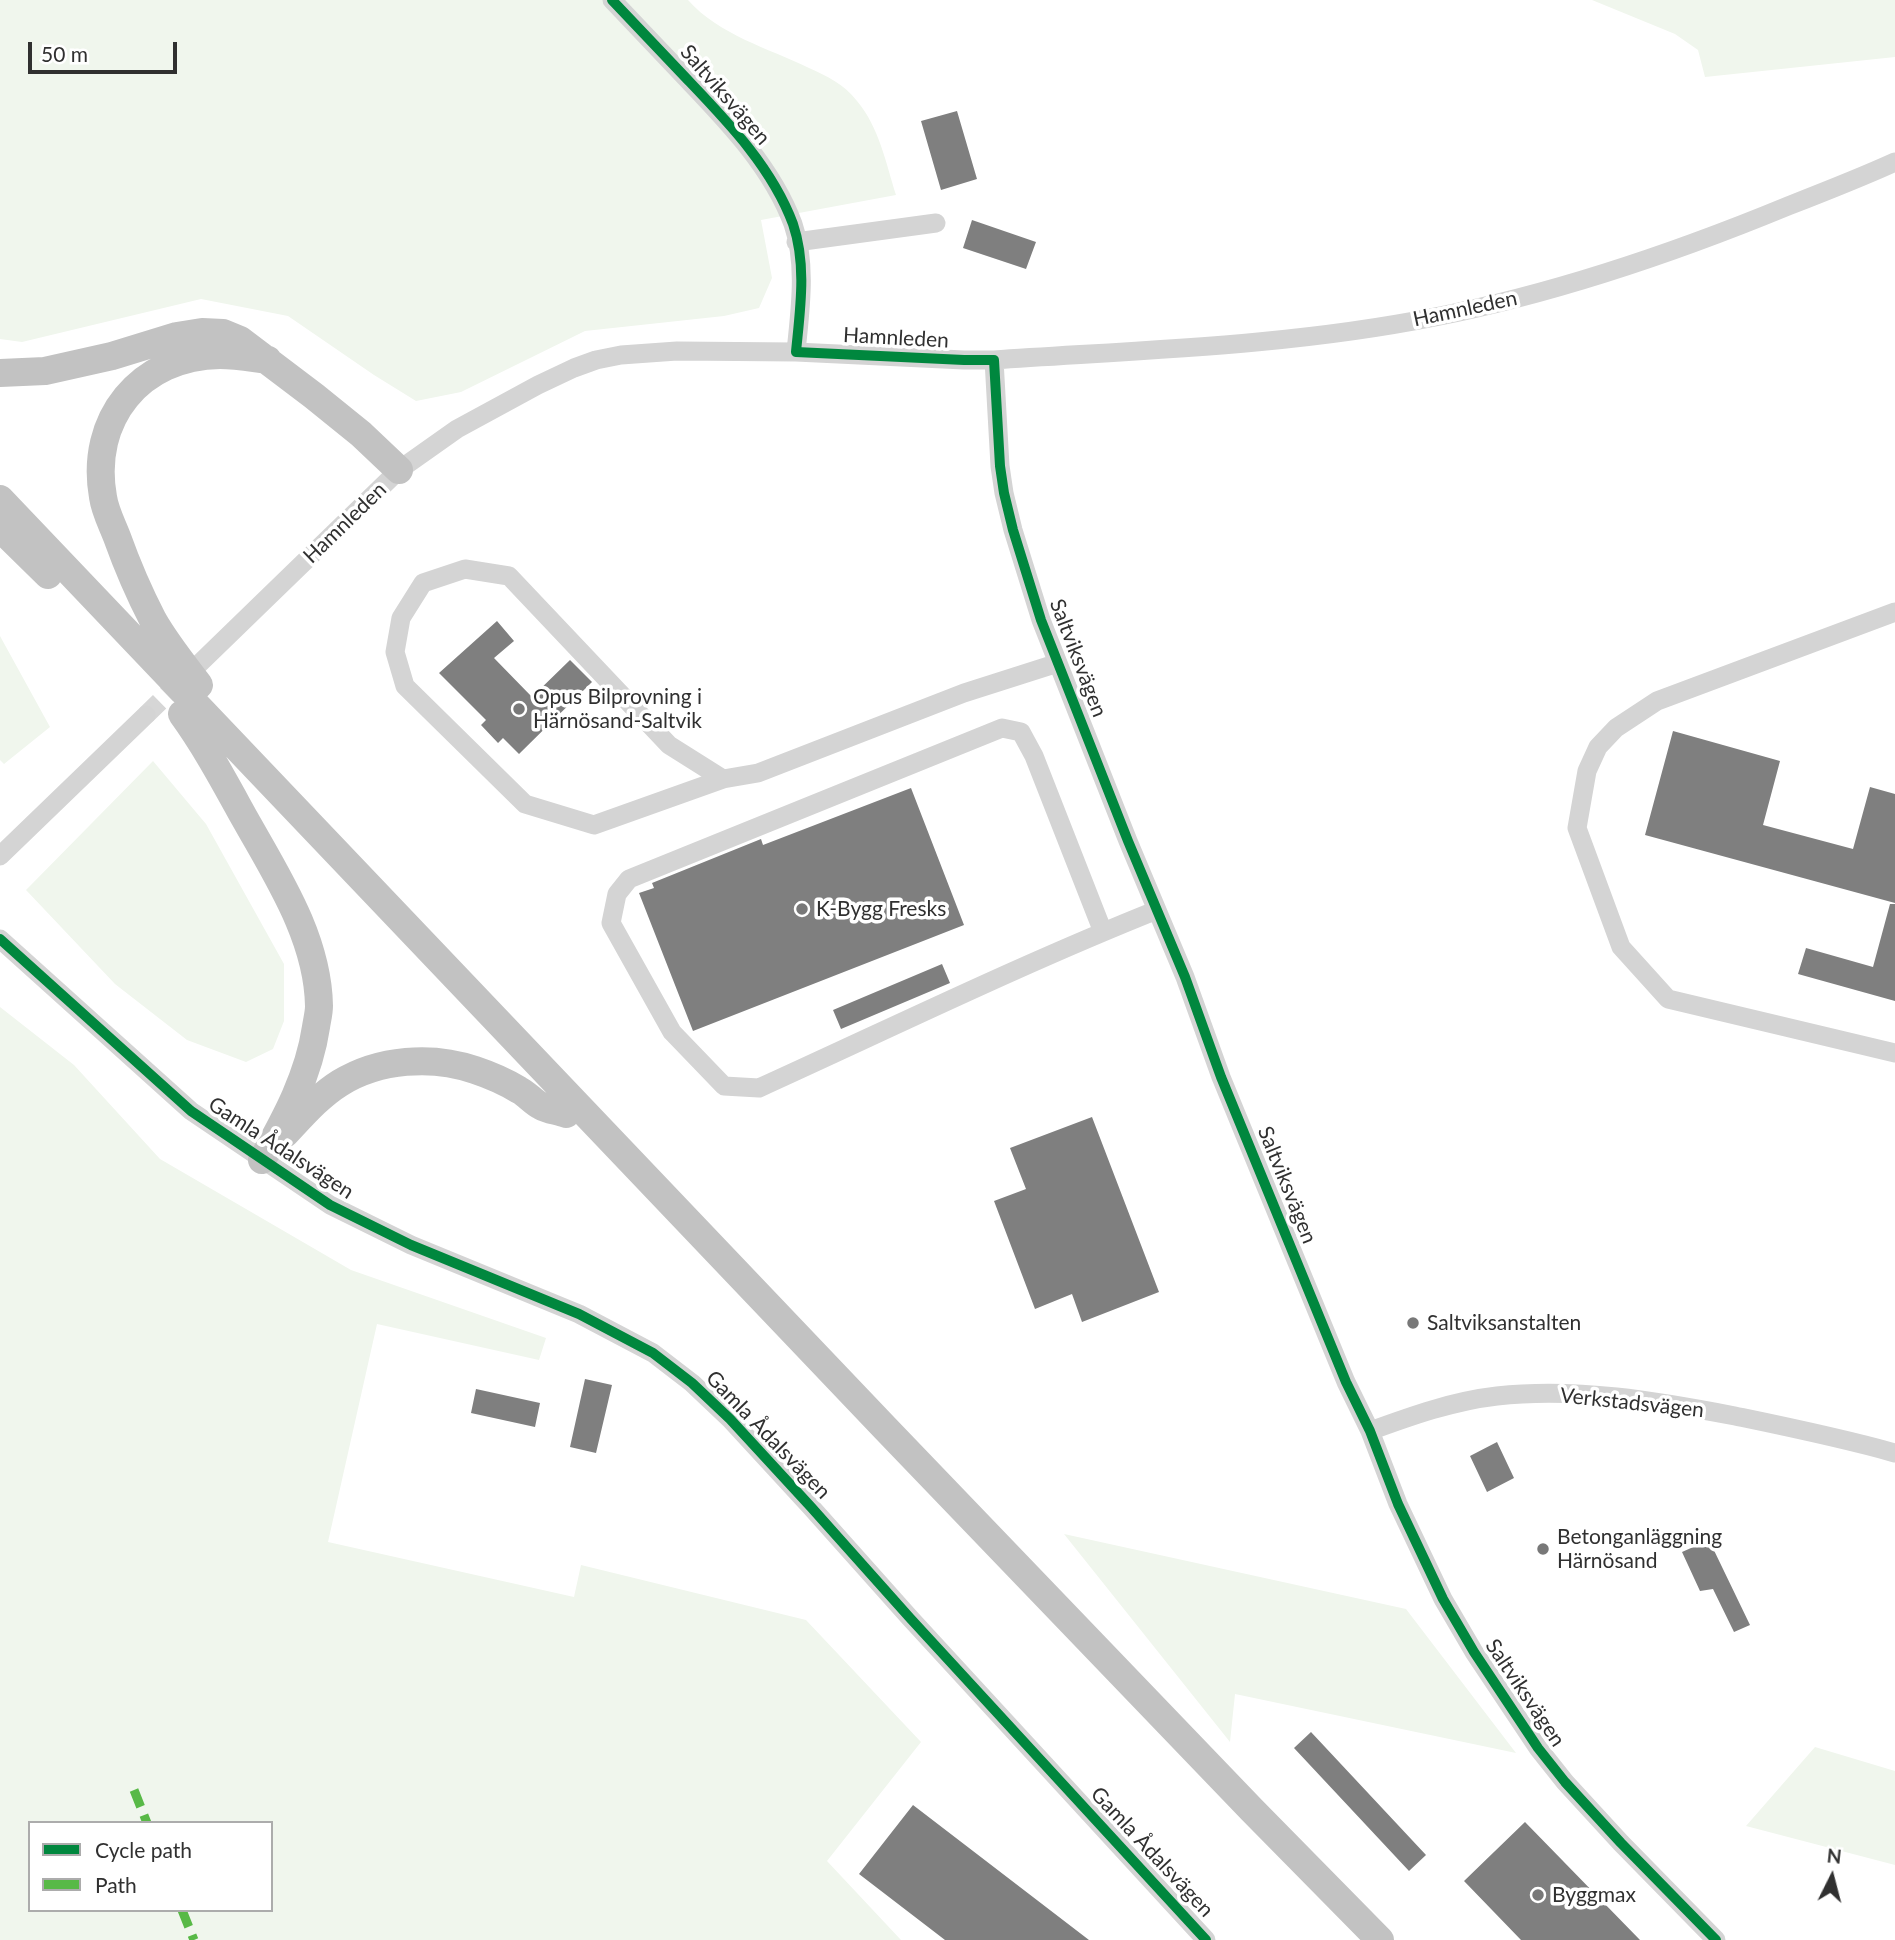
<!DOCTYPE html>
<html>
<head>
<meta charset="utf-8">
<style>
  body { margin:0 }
  #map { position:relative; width:1895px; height:1940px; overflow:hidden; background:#fff; font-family:Lato,sans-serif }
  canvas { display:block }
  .legend { position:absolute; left:28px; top:1821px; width:245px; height:91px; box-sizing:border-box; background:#fff; border:2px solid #acacac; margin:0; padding:9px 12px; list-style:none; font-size:21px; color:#303030 }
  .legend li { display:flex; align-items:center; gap:14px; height:35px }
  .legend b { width:35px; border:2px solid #acacac }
  .north { position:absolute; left:1797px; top:1842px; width:70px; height:70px; -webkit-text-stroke:5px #fff; paint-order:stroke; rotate:6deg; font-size:19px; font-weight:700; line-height:28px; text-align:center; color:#303030 }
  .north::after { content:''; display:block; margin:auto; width:24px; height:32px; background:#303030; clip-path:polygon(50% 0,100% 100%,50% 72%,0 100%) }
  .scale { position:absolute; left:28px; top:42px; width:149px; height:32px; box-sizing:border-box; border:4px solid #303030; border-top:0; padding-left:9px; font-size:21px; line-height:24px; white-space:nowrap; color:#303030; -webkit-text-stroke:5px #fff; paint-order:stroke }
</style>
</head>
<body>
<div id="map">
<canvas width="1895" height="1940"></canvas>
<ul class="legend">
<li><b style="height:9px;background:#00873e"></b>Cycle path</li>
<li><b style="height:9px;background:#58b947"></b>Path</li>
</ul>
<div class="north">N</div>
<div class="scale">50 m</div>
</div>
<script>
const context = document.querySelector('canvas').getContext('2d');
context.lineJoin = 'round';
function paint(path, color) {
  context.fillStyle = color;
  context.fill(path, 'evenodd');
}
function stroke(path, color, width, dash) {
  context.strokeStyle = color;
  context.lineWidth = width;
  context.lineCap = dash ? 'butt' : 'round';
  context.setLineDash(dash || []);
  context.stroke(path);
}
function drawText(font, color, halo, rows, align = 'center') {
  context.font = font + ' Lato,sans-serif';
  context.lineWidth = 7;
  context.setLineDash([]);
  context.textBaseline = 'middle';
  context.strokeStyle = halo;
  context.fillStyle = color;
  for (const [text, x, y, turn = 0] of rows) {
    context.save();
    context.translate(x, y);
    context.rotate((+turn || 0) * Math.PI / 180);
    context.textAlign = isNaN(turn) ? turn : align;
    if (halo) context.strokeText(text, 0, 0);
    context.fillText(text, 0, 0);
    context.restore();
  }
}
paint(new Path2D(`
  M 0,0 L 688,0 C 719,35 768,48 809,68 C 827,76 844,84 857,101 C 879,127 886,163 896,195 L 761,220 L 772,278 L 759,308 L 724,316 L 585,331 L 461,392 L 416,401 L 374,375 L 288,316 L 201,299 L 22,342 L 0,339 Z
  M 1592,0 L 1895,0 L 1895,57 L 1705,77 L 1698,50 L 1675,34 Z
  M 0,636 L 50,727 L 4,764 L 0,760 Z
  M 153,761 L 206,824 L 284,964 L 284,1021 L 273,1049 L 246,1062 L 187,1040 L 115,984 L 26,890 Z
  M 0,1007 L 74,1065 L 160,1159 L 351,1270 L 546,1338 L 539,1360 L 377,1324 L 328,1542 L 574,1597 L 581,1565 L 806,1620 L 921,1742 L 827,1861 L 901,1940 L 0,1940 ZM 30,1823 L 271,1823 L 271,1910 L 30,1910 Z
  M 1064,1534 L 1406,1609 L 1516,1753 L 1235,1694 L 1230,1742 Z
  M 1815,1747 L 1895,1771 L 1895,1865 L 1746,1826 Z`), '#f0f6ed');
paint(new Path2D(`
  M 957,111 L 977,179 L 941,190 L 921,121 Z
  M 972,220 L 1036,242 L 1026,269 L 963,248 Z
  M 497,621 L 514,641 L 494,658 L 532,697 L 570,660 L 592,682 L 519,754 L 503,738 L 498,743 L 481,725 L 486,720 L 439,673 Z
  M 1673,731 L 1780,761 L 1763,825 L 1853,849 L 1870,787 L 1895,794 L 1895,903 L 1645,835 Z
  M 911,788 L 964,925 L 693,1031 L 639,893 L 654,888 L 652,883 L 761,839 L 763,845 Z
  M 1890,904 L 1895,904 L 1895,1001 L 1798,974 L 1806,948 L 1873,967 Z
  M 942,964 L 950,983 L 841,1029 L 833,1010 Z
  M 1092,1117 L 1159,1292 L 1082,1322 L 1072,1294 L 1035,1309 L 994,1201 L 1026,1189 L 1010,1148 Z
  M 585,1379 L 612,1385 L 596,1453 L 570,1447 Z
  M 476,1389 L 540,1403 L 535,1427 L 471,1413 Z
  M 1497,1442 L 1514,1478 L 1487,1492 L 1470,1456 Z
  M 1709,1540 L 1750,1625 L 1734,1632 L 1713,1589 L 1700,1591 L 1682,1552 Z
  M 1311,1732 L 1426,1855 L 1409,1871 L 1294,1748 Z
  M 913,1805 L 1089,1940 L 945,1940 L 859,1874 Z
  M 1525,1822 L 1640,1940 L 1521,1940 L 1464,1881 Z`), '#7f7f7f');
stroke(new Path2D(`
  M 146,715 L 185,677`), '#d6d6d6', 19, [19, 10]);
stroke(new Path2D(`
  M 612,0 C 637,26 661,52 686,78 C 727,121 772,167 793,224 C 807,265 800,310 796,352
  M 796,242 L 936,223
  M 994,360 L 1000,466 L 1004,493 L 1013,530 L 1041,620 L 1128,841 L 1185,977 L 1221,1077 L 1346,1382 L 1370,1431 L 1398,1504 L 1443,1599 L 1474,1652 L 1538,1748 L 1565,1782 L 1621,1843 L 1716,1940
  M 1895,612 L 1657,701 L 1616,728 L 1598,747 L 1587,771 L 1577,828 L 1621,947 L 1668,999 L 1895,1053
  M 199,664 L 399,470 L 457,429 L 538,385 L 574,368 L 596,360 L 621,355 L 677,351 L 796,352 L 964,360 L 994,360 C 1141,350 1290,346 1435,317 C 1557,293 1674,253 1788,206 C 1824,192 1860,178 1895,162
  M 723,779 L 669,745 L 509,576 L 465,569 L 423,583 L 401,618 L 395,652 L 405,686 L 525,804 L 594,825 L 723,779 L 758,773 L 964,693 L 1058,663
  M 0,856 L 146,715
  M 1103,932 L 1034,756 L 1021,732 L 1002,728 L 629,879 L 617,894 L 611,923 L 672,1032 L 724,1086 L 759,1088 C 891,1028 1022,964 1157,910
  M 0,939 L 191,1111 L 330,1205 L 411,1245 L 579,1314 L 653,1353 L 692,1383 L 730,1419 L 811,1507 L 910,1618 L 1206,1940
  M 1370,1431 C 1411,1416 1453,1401 1497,1396 C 1576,1387 1657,1401 1735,1416 C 1788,1427 1842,1438 1895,1453`), '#d4d4d4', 19);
stroke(new Path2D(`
  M 0,373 L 45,371 L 112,356 L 177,336 L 202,332 L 223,333 L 240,340 L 314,396 L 361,434 L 399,470
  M 0,499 L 886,1429 L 1252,1810 L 1380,1940
  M 0,528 L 48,575
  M 199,685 C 183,664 166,643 153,620 C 139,593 127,565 117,537 C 112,524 105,511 103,497 C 89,419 140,356 220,355 C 236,355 252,358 268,360
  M 182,714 C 206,747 225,783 245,819 C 277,876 318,938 319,1006 C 319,1013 317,1020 316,1027 C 309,1075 286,1118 262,1160
  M 285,1134 C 302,1116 319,1096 340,1083 C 379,1059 432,1055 475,1070 C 490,1075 506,1082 519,1090 C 527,1094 533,1102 541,1106 C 548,1110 558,1111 566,1114`), '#c2c2c2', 28);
stroke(new Path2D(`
  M 134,1790 L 147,1823
  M 182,1910 L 194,1940`), '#58b947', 9, [18, 9]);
stroke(new Path2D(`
  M 612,0 C 637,26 661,52 686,78 C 727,121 772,167 793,224 C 807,265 800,310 796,352 L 964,360 L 994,360 L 1000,466 L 1004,493 L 1013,530 L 1041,620 L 1128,841 L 1185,977 L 1221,1077 L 1346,1382 L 1370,1431 L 1398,1504 L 1443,1599 L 1474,1652 L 1538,1748 L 1565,1782 L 1621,1843 L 1716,1940
  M 0,939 L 191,1111 L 330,1205 L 411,1245 L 579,1314 L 653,1353 L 692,1383 L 730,1419 L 811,1507 L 910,1618 L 1206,1940`), '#00873e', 10);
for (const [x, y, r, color] of [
  [519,709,7,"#787878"],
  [802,909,7,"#787878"],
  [1413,1323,7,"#787878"],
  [1543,1549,7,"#787878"],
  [1538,1895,7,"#787878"]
]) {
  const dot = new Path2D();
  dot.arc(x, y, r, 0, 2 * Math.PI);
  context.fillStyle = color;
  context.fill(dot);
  stroke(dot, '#fff', 2.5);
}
drawText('21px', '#303030', '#fff', [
  ["Saltviksvägen",725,95,49],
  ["Hamnleden",1465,309,-12],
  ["Hamnleden",896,338,3],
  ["Hamnleden",345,523,-44],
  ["Saltviksvägen",1078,658,69],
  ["Gamla Ådalsvägen",281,1148,33],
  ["Saltviksvägen",1287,1185,68],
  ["Verkstadsvägen",1632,1403,6],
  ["Gamla Ådalsvägen",768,1435,46],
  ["Saltviksvägen",1525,1693,56],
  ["Gamla Ådalsvägen",1152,1852,47]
]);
drawText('21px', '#303030', '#fff', [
  ["Opus Bilprovning i",533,697],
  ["Härnösand-Saltvik",533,721],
  ["K-Bygg Fresks",816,909],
  ["Saltviksanstalten",1427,1323],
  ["Betonganläggning",1557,1537],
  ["Härnösand",1557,1561],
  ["Byggmax",1552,1895]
], 'left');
</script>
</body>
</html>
